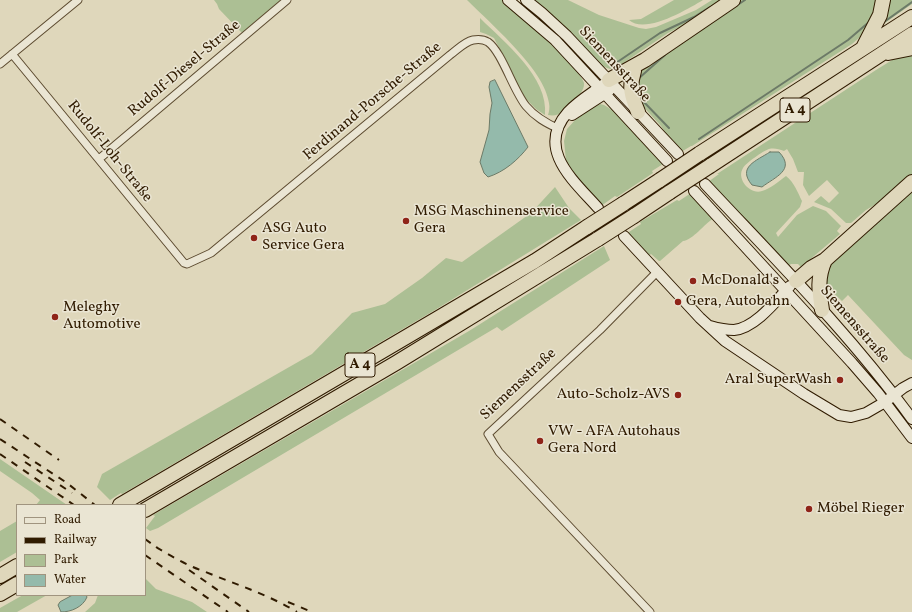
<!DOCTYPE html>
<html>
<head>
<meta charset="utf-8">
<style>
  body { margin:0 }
  #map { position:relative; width:912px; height:612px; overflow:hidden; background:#dfd7bb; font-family:Vollkorn,serif }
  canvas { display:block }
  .legend { position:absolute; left:16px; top:504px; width:130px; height:92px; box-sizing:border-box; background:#eae5d3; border:1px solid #a0947f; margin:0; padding:5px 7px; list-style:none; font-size:12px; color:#301b00 }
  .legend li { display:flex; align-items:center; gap:8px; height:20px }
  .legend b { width:20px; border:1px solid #a0947f }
</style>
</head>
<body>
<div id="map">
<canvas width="912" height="612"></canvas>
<ul class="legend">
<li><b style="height:5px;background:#eae5d3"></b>Road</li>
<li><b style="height:5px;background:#301b00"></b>Railway</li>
<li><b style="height:11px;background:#acbf94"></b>Park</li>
<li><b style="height:11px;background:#94baab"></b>Water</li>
</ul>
</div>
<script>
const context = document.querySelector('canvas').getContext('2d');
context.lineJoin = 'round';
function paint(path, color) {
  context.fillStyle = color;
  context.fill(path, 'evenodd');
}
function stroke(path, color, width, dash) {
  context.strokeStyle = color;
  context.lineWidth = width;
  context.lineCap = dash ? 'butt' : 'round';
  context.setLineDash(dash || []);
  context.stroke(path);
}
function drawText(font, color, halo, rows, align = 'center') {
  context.font = font + ' Vollkorn,serif';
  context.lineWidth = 3;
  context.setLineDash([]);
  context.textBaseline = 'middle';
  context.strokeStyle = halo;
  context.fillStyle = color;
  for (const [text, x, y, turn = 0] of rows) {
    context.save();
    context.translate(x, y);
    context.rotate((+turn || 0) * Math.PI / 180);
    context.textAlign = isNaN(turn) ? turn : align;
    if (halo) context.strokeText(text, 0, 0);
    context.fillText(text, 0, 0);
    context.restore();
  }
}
paint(new Path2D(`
  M 214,0 L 281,0 L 242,33 L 219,9 L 217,4 Z
  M 467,0 L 502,0 C 516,12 582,69 584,83 C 585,91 576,98 571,103 C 565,111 559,117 548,115 C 549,112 550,107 549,103 C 545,70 491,24 467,0 Z
  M 533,0 L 568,0 L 599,15 L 639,28 L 646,29 L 656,27 L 675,19 L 696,10 L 712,0 L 726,0 L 692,21 L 668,33 L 619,66 L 610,69 L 602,66 Z
  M 674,0 L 703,0 C 688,9 645,35 629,20 L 641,19 Z
  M 740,0 L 880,0 L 868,30 L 852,44 L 692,146 L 691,146 L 681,152 L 671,142 L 661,126 L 640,103 L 634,88 L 640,72 L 647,66 L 669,49 Z
  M 886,0 L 912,0 L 912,4 L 879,27 Z
  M 480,18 C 504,42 549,77 545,115 L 536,109 L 524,97 L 494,38 L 486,34 L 480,32 Z
  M 912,51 L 912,176 L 888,197 L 866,210 L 851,223 L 846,223 L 831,209 L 814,202 L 821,196 L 829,203 L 839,193 L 827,180 L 809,196 L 803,185 L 804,172 L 798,172 L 793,159 L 787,149 L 784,151 C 779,149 774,148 769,149 C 763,151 746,163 743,168 C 736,179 750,195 762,191 C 770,189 779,181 786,176 C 794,182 798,193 802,201 L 800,207 L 776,233 L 778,237 L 797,215 L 813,206 L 826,211 L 841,226 L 837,231 L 840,234 L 801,267 L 798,264 L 791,264 L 788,266 L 708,182 L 719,174 L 717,174 L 876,70 L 897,57 Z
  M 600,104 L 604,105 L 614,111 L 663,164 L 652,171 L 653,173 L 617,197 L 615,196 L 601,206 L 574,177 L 566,161 L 564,141 L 567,129 L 576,119 L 589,109 Z
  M 555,187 L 569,208 L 581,220 L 435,310 L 122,494 L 121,493 L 110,500 L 97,487 L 102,474 L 312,354 L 352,313 L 385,304 L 422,278 L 446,258 L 462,262 L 531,213 Z
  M 912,187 L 912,360 L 904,355 L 848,295 L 842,301 L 824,284 L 827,266 Z
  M 691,193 L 714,218 C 704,224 693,240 683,241 L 660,261 L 659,261 L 651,254 L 647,257 L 626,234 L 641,224 L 640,222 L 677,200 L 679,201 Z
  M 604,246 L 610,260 L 502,331 L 497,327 L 158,528 L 150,531 L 146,528 L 155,516 L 153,515 L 469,331 Z
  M 0,459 L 67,505 L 36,505 L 40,500 L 32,493 L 0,471 Z
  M 17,521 L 17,552 L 0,562 L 0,531 Z
  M 145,578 L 156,589 L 192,602 L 207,612 L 85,612 L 95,603 L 98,595 L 145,595 Z
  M 23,595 L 47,595 L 17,612 L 0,612 L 0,608 Z`), '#acbf94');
const water = new Path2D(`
  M 495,80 L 528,147 C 518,160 504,172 488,177 L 484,173 L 480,162 L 489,130 L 490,114 L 492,103 L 489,87 L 490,82 Z
  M 770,152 L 779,152 C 796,170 775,177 762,187 L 752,185 C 737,167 756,161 770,152 Z
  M 73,595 L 86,595 L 87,597 C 83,607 71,612 61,612 L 58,605 L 60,602 Z`);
paint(water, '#94baab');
stroke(water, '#6c7a67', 1);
stroke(new Path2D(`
  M 736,6 L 745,0
  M 884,22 L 912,2
  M 613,65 L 660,33 L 694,17 L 710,7
  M 638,79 L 665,55
  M 640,98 L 669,128
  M 699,139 L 848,40 L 869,22`), '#6c7a67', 2);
const street = new Path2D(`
  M 12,54 L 184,263 L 187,264 L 211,253 L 450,55 C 457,50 464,42 473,40 C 478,39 483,39 488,42 C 502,52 513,90 526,106 C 535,117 546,123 559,129
  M 0,64 L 78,0
  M 99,159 L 287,0
  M 650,612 L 499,452 L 488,434 L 600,330 L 657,272`);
const secondary = new Path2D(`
  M 508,0 L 555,40 L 667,161
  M 526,0 L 542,13 L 567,36 L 678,154
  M 572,115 L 609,91
  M 705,184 C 776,260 850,334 912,419
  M 694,191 L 852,363 L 878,393 L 912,438
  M 598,208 C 574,181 535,149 568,112 C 578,101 592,93 604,84
  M 624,236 L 700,318 L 725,341 L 804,394 L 839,415 L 851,417 L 866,413 L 885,402 L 903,388 L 912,383
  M 710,326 C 717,328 726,330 734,330 C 755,328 776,301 790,286`);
const highway = new Path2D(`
  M 863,48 L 880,15 L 883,0
  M 888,53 L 912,48
  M 634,71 C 629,88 631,95 638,112
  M 609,80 L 645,60 L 733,0
  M 699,154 L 912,17
  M 710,166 L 912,34
  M 623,204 L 660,180
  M 634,216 L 670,192
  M 796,281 L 811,268 L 825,260 L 912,182
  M 822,310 C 819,291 817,278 825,260
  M 120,505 L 396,343 L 535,261 L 587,227
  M 145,510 L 396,363 L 598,239
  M 0,576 L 17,566
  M 0,594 L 17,584`);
stroke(street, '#5c4a2f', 9);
stroke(secondary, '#301b00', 12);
stroke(highway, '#301b00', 16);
stroke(street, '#eae5d3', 7);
stroke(secondary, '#eae5d3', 10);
stroke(highway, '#dfd7bb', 14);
stroke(new Path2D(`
  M 0,419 L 59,460
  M 0,439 L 67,483 L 95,505
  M 0,454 L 74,505
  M 25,462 L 72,493
  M 145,539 L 159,549
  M 156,547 C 171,556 186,565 203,571 C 235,584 267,594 297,612
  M 145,555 L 228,612
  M 189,570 L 249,612
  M 288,602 L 312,612`), '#301b00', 2, [7, 7]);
const highwayBridge = new Path2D(`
  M 660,180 L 699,154
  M 670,192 L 710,166
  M 587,227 L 623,204
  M 598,239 L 634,216`);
stroke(highwayBridge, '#301b00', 16, []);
stroke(highwayBridge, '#dfd7bb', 14);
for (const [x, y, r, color] of [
  [406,221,4,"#8f2418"],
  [254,238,4,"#8f2418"],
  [693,281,4,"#8f2418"],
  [678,302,4,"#8f2418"],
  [55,317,4,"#8f2418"],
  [840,380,4,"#8f2418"],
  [678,395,4,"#8f2418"],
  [540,441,4,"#8f2418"],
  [809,509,4,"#8f2418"]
]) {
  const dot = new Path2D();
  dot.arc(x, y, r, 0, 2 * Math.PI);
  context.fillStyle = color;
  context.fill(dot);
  stroke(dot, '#eae5d3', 1.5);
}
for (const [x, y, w] of [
  [795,110,30],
  [360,365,30]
]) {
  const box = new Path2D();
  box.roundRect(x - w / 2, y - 12, w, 24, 3);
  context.fillStyle = '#eae5d3';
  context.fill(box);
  stroke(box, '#301b00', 1);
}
drawText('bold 14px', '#301b00', null, [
  ["A 4",795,110],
  ["A 4",360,365]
]);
drawText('15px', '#301b00', '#eae5d3', [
  ["Siemensstraße",614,65,47],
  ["Rudolf-Diesel-Straße",185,69,-40],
  ["Ferdinand-Porsche-Straße",373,102,-40],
  ["Rudolf-Loh-Straße",109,152,51],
  ["Siemensstraße",854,325,49],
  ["Siemensstraße",519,385,-43]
]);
drawText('15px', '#301b00', '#eae5d3', [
  ["MSG Maschinenservice",414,212],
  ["Gera",414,229],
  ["ASG Auto",262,229],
  ["Service Gera",262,246],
  ["McDonald's",701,281],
  ["Gera, Autobahn",686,302],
  ["Meleghy",63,308],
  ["Automotive",63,325],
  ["Aral SuperWash",832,380,"right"],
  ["Auto-Scholz-AVS",670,395,"right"],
  ["VW - AFA Autohaus",548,432],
  ["Gera Nord",548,449],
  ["Möbel Rieger",817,509]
], 'left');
</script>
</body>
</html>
